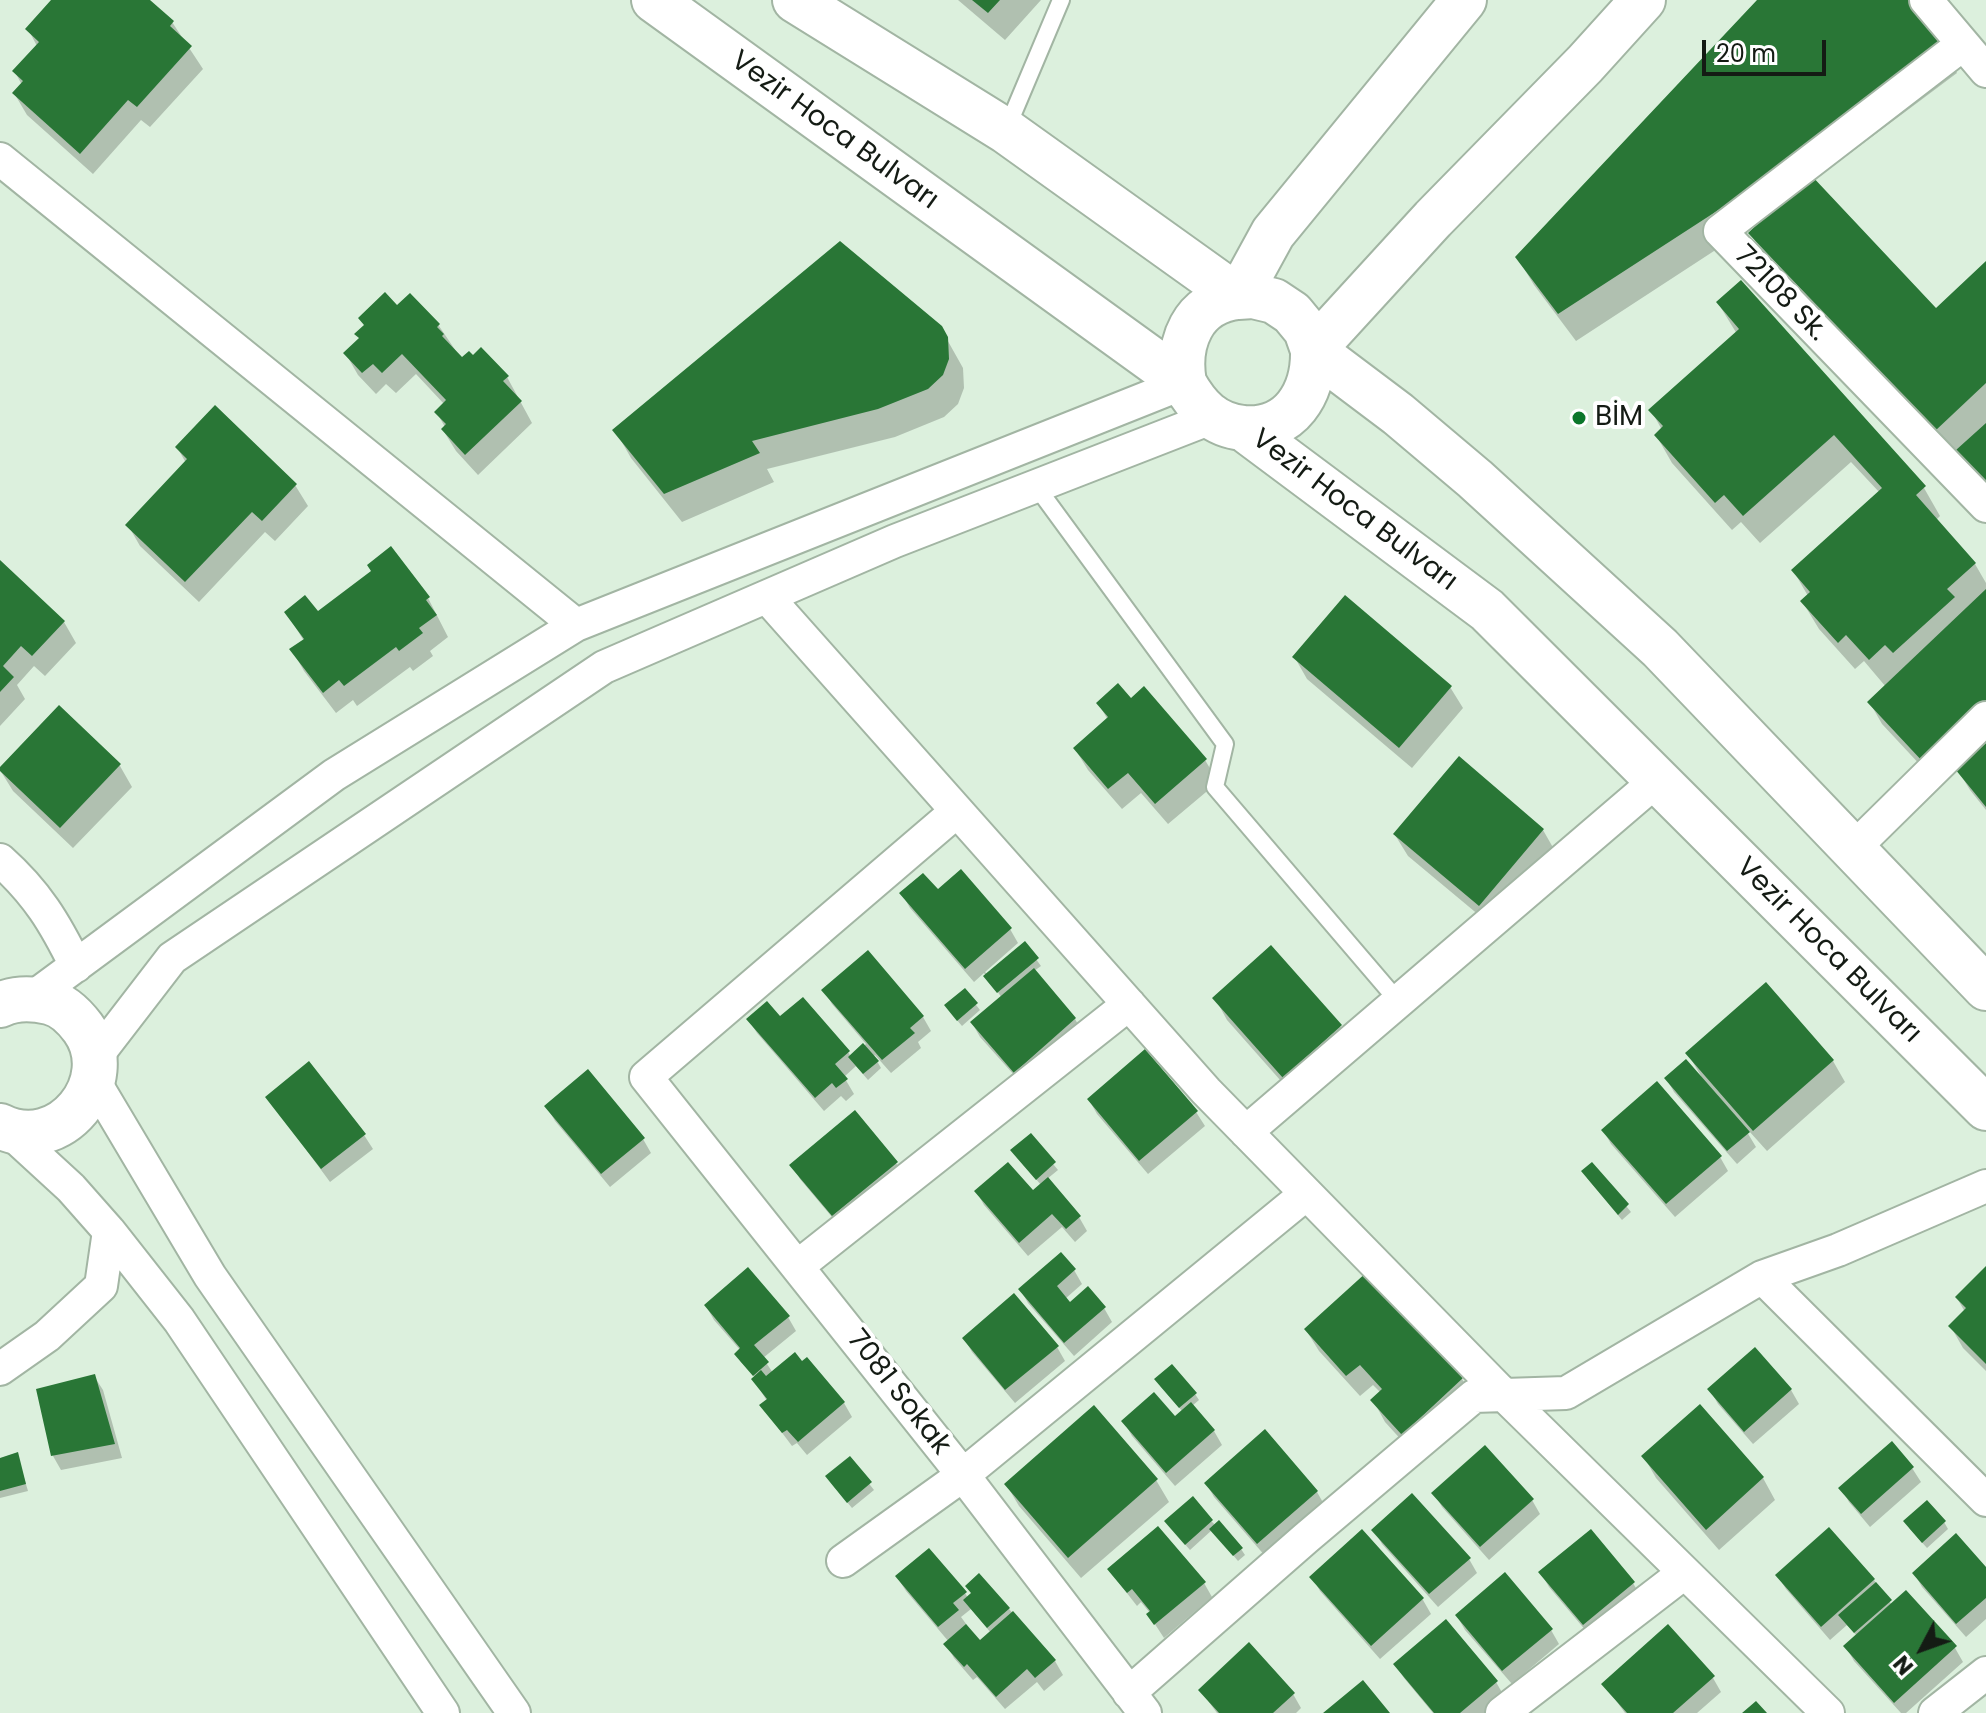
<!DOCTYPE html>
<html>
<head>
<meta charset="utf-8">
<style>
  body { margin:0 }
  #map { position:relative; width:1986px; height:1713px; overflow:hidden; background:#dcf0dd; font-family:Poppins,sans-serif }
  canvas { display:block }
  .north { position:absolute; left:1882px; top:1609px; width:80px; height:80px; -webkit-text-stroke:6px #fff; paint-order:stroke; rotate:229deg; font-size:22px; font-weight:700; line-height:32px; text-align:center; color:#141b14 }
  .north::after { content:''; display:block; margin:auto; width:28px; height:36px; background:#141b14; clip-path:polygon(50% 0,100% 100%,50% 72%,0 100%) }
  .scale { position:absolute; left:1702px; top:40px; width:124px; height:36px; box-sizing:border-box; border:4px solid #141b14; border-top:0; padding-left:10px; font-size:24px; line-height:28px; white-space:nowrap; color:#141b14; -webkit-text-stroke:6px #fff; paint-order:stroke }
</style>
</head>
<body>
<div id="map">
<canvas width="1986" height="1713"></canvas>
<div class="north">N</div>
<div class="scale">20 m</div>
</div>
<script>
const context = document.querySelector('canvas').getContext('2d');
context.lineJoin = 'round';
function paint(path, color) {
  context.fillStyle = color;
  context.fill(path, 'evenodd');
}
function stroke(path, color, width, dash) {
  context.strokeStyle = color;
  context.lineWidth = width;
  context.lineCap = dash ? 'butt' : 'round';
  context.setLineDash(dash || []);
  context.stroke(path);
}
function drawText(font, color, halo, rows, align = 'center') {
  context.font = font + ' Poppins,sans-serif';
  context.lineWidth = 8;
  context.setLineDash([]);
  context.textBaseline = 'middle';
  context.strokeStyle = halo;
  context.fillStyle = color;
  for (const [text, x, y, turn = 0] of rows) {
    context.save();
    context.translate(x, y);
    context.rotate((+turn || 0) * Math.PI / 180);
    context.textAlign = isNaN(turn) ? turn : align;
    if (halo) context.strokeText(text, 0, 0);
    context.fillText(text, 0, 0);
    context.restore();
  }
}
paint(new Path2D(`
  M 52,0 L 147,0 L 172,22 L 203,69 L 150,127 L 141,120 L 93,174 L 27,115 L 14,93 L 22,85 L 15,72 L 37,46 L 28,29 Z
  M 958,0 L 1041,0 L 1005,40 Z
  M 1760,0 L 1907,0 L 1941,45 L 1957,73 L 1813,181 L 1936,310 L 1986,263 L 1986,491 L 1974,479 L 1959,451 L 1952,458 L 1767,261 L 1750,233 L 1761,223 L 1760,221 L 1576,341 L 1534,285 L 1517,257 Z
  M 410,296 L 439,326 L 462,360 L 507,377 L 532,423 L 478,475 L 456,451 L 443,430 L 445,427 L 437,413 L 445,405 L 416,374 L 396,393 L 386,384 L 376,394 L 358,375 L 346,354 Z
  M 1718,303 L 1924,488 L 1940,516 L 1936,520 L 1975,564 L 1986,583 L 1986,736 L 1937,783 L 1882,724 L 1870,703 L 1886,687 L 1864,661 L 1855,669 L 1819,629 L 1802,601 L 1808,596 L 1793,570 L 1880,493 L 1851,462 L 1760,543 L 1741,522 L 1732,530 L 1672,463 L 1656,435 L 1662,430 L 1651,410 L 1737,334 Z
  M 940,327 L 963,368 L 964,388 L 958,404 L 944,417 L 895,437 L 767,469 L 774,482 L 682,522 L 631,458 L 615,430 Z
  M 177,447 L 295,485 L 308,506 L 275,541 L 265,532 L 199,602 L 140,546 L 128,525 L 186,463 Z
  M 0,563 L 64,622 L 76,643 L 45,676 L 34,666 L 17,685 L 25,699 L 0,726 Z
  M 428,598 L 448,637 L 430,651 L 433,656 L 413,671 L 410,667 L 357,706 L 353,700 L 336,713 L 304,671 L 292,650 L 304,641 L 286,612 L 318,614 Z
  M 1295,658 L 1450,687 L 1463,708 L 1412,768 L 1307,679 Z
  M 1130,701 L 1205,760 L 1218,782 L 1168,824 L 1141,793 L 1122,809 L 1088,770 L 1075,749 L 1108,720 L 1098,703 Z
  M 59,708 L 120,766 L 132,787 L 73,848 L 13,791 L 0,770 Z
  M 1986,745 L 1986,810 L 1970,790 L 1957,769 Z
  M 1543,830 L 1555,851 L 1492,926 L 1408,856 L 1395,835 Z
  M 937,892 L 1010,929 L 1018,943 L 985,972 L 988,975 L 1025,944 L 1041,966 L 1034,971 L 1075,1019 L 1083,1033 L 1023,1085 L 980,1037 L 972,1023 L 1002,998 L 984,973 L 974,982 L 910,908 L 902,894 Z
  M 824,990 L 923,1017 L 931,1031 L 918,1042 L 921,1048 L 891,1073 L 875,1055 L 874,1056 L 881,1068 L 868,1080 L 856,1066 L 844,1077 L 854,1094 L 846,1101 L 841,1096 L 824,1111 L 757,1033 L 748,1019 L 780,1019 L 848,1052 L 851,1057 L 866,1044 L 832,1004 Z
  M 965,991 L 980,1010 L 962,1026 L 950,1012 Z
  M 1215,998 L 1340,1026 L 1353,1047 L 1296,1098 L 1227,1020 Z
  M 1688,1054 L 1833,1061 L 1845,1082 L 1767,1151 L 1749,1131 L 1747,1132 L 1756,1147 L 1737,1164 L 1674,1092 L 1666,1078 L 1701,1076 Z
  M 268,1098 L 364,1135 L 373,1149 L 330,1182 Z
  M 1089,1100 L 1196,1112 L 1205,1126 L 1148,1174 L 1097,1114 Z
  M 547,1107 L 643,1139 L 651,1153 L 610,1187 L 555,1121 Z
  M 1603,1130 L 1720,1157 L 1728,1171 L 1675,1217 L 1611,1144 Z
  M 1030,1136 L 1058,1170 L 1047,1179 L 1079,1217 L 1087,1231 L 1075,1242 L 1062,1227 L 1028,1256 L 984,1205 L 976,1191 L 1032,1193 L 1041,1185 L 1017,1157 Z
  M 896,1163 L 904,1177 L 842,1229 L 800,1179 L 792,1165 Z
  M 1592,1164 L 1631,1212 L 1622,1220 L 1587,1178 Z
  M 1986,1269 L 1986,1371 L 1963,1348 L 1951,1327 L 1965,1312 L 1957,1298 Z
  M 1074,1270 L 1082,1284 L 1065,1299 L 1070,1305 L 1104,1308 L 1112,1322 L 1074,1356 L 1028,1303 L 1020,1289 Z
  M 1368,1274 L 1462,1379 L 1475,1400 L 1415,1455 L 1385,1422 L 1373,1400 L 1381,1393 L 1373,1385 L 1360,1396 L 1319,1351 L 1306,1330 Z
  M 706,1306 L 788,1317 L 796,1331 L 763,1358 L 773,1373 L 844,1403 L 852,1417 L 807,1455 L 797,1443 L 792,1446 L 762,1406 L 767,1401 L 754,1380 L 756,1378 L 740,1361 L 741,1351 L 714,1320 Z
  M 964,1338 L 1057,1347 L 1065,1361 L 1015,1403 L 972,1352 Z
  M 94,1376 L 103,1390 L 122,1458 L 61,1470 L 53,1456 Z
  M 1160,1386 L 1195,1394 L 1199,1400 L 1192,1406 L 1214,1431 L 1222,1445 L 1175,1486 L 1132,1436 L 1124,1422 L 1175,1419 L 1183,1412 Z
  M 1710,1390 L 1791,1390 L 1799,1404 L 1753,1444 L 1718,1404 Z
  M 1700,1407 L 1763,1478 L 1775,1500 L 1719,1550 L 1656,1478 L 1644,1457 Z
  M 1094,1408 L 1156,1480 L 1169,1502 L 1081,1578 L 1019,1506 L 1006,1484 Z
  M 1891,1444 L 1912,1468 L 1921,1482 L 1870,1527 L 1849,1502 L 1841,1488 Z
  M 17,1454 L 28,1491 L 0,1498 L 0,1461 Z
  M 849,1458 L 874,1490 L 852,1508 L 831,1483 Z
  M 1206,1483 L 1317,1492 L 1325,1506 L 1266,1557 L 1214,1497 Z
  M 1434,1493 L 1532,1500 L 1540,1514 L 1489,1560 L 1442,1507 Z
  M 1211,1521 L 1241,1549 L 1245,1555 L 1238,1561 L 1212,1530 L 1190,1550 L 1170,1527 Z
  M 1944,1522 L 1948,1529 L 1927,1548 L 1909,1528 Z
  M 1374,1530 L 1469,1559 L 1477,1573 L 1438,1607 L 1382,1544 Z
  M 1362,1532 L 1423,1600 L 1431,1614 L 1380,1659 L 1320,1591 L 1312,1577 Z
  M 1109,1570 L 1204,1583 L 1212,1597 L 1164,1638 L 1149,1615 L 1150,1613 L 1141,1602 L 1137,1606 Z
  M 1986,1570 L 1986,1619 L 1966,1637 L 1922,1587 L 1914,1573 Z
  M 1541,1573 L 1633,1583 L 1641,1597 L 1592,1638 L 1549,1587 Z
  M 979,1575 L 1055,1661 L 1063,1675 L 1044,1691 L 1037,1682 L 1005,1709 L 977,1677 L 973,1680 L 954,1658 L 946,1644 L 949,1642 L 906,1591 L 897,1577 L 965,1593 L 968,1598 L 972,1594 ZM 971,1609 L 991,1633 L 980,1643 L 961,1617 Z
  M 1777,1575 L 1874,1580 L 1892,1605 L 1955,1648 L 1963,1662 L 1906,1713 L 1901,1713 L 1854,1661 L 1846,1647 L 1857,1636 L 1847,1625 L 1830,1640 L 1786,1589 Z
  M 1457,1616 L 1551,1630 L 1559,1644 L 1512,1684 L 1465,1630 Z
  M 1668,1627 L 1713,1678 L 1721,1692 L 1697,1713 L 1625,1713 L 1604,1684 Z
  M 1395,1664 L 1496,1682 L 1504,1696 L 1484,1713 L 1433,1713 L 1404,1678 Z
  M 1200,1690 L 1293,1694 L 1301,1708 L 1296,1713 L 1217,1713 Z`), '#0003');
paint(new Path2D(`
  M 51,0 L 150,0 L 174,21 L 170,26 L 192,46 L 137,107 L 128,100 L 80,154 L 12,93 L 23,81 L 12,71 L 39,42 L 25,29 Z
  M 972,0 L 1000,0 L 988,13 Z
  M 1757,0 L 1910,0 L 1943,44 L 1740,196 L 1558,314 L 1515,257 Z
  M 1810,174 L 1936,308 L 1986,261 L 1986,383 L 1935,431 L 1748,233 Z
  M 840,241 L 942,326 L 948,337 L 949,359 L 943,375 L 928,389 L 878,409 L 752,441 L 760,453 L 664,494 L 612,430 Z
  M 1741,280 L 1926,486 L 1916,495 L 1976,563 L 1947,589 L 1955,597 L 1893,653 L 1885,645 L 1869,660 L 1846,635 L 1838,643 L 1800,601 L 1810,592 L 1791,570 L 1882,488 L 1834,435 L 1743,516 L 1724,495 L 1715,503 L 1654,435 L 1663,426 L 1648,410 L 1739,329 L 1716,302 Z
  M 385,292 L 397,305 L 410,293 L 440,324 L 437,327 L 444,334 L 442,336 L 462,357 L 469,351 L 473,355 L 481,347 L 509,376 L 503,381 L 522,401 L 465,455 L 441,429 L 446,424 L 434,412 L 446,400 L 402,354 L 382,373 L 373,364 L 362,373 L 343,353 L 359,338 L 354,334 L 364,325 L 358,318 Z
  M 215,405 L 297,484 L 262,521 L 252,512 L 185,582 L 125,525 L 187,459 L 175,447 Z
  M 1986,423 L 1986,482 L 1956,450 Z
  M 391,546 L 430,597 L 426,600 L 437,615 L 419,628 L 423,633 L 399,651 L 396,647 L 344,686 L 339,680 L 323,693 L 289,649 L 304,639 L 284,612 L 305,595 L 318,611 L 371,571 L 367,565 Z
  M 0,560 L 65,621 L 32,656 L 21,646 L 3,666 L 14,677 L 0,692 Z
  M 1986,589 L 1986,704 L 1924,763 L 1867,702 Z
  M 1345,595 L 1452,686 L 1399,748 L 1292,657 Z
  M 1118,683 L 1131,698 L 1144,686 L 1207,759 L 1155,804 L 1128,773 L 1108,789 L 1073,748 L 1108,717 L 1096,703 Z
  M 59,705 L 121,764 L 60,828 L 0,771 L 0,767 Z
  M 1986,743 L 1986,807 L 1955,769 Z
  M 1459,756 L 1544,829 L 1479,906 L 1393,834 Z
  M 961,869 L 1012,928 L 965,969 L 899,893 L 923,873 L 938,889 Z
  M 1025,941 L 1039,958 L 997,993 L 983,976 Z
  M 1271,945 L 1342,1025 L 1283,1078 L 1212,998 Z
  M 868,950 L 924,1016 L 910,1028 L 915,1033 L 882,1060 L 821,990 Z
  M 1034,968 L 1076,1018 L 1014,1073 L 970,1022 Z
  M 1766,982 L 1834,1060 L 1753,1131 L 1685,1053 Z
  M 965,988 L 978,1003 L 957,1021 L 944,1005 Z
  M 803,997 L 850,1051 L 835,1064 L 848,1079 L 836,1088 L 832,1083 L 815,1098 L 746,1019 L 767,1001 L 780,1016 Z
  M 863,1043 L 879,1061 L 863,1074 L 848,1057 Z
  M 1145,1049 L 1198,1111 L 1139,1161 L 1087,1099 Z
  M 1686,1059 L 1750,1132 L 1727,1151 L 1664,1078 Z
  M 309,1061 L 366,1134 L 321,1169 L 265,1097 Z
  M 588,1069 L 645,1138 L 601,1174 L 544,1106 Z
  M 1657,1081 L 1722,1156 L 1666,1204 L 1601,1130 Z
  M 855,1110 L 898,1162 L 832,1216 L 789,1165 Z
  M 1031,1133 L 1056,1162 L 1036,1180 L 1010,1150 Z
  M 1008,1162 L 1033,1190 L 1048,1177 L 1081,1216 L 1066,1229 L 1052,1214 L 1019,1243 L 974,1191 Z
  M 1592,1162 L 1629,1204 L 1618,1215 L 1581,1171 Z
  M 1061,1252 L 1076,1269 L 1057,1286 L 1070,1302 L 1088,1286 L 1106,1307 L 1064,1343 L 1018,1289 Z
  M 1986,1266 L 1986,1364 L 1948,1326 L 1966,1308 L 1955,1297 Z
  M 748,1267 L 790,1316 L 754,1345 L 769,1362 L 753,1376 L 734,1354 L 740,1348 L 704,1305 Z
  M 1368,1271 L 1464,1377 L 1402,1435 L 1370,1400 L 1382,1389 L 1360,1365 L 1346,1376 L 1304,1329 Z
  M 1014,1293 L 1059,1346 L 1005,1390 L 962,1338 Z
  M 1755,1347 L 1792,1389 L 1744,1432 L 1707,1389 Z
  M 795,1352 L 802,1361 L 807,1357 L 845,1402 L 798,1442 L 787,1430 L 782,1433 L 759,1405 L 767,1399 L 751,1379 L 761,1370 L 766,1376 Z
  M 1172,1364 L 1197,1393 L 1179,1408 L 1154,1379 Z
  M 95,1374 L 115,1444 L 51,1456 L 36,1389 Z
  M 1154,1392 L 1175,1416 L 1191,1402 L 1215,1430 L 1166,1473 L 1121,1421 Z
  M 1700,1404 L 1764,1477 L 1706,1530 L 1641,1456 Z
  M 1094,1405 L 1158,1479 L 1068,1558 L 1004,1484 Z
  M 1265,1429 L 1318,1491 L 1257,1544 L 1204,1483 Z
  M 1892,1441 L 1914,1467 L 1861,1514 L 1838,1488 Z
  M 1485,1445 L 1534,1499 L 1480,1547 L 1431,1493 Z
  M 18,1452 L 26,1484 L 0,1491 L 0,1458 Z
  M 850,1456 L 872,1482 L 847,1503 L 825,1476 Z
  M 1412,1493 L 1471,1558 L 1429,1594 L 1371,1530 Z
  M 1193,1496 L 1213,1520 L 1185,1545 L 1164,1521 Z
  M 1927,1500 L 1946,1521 L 1922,1543 L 1903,1521 Z
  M 1219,1520 L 1243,1548 L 1233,1556 L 1209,1529 Z
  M 1158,1526 L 1206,1582 L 1154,1625 L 1146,1614 L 1150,1611 L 1132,1589 L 1127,1593 L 1107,1569 Z
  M 1829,1527 L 1875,1579 L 1821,1627 L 1775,1575 Z
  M 1362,1529 L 1424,1598 L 1371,1646 L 1309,1577 Z
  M 1591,1529 L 1635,1582 L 1583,1625 L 1538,1572 Z
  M 1956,1533 L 1986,1567 L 1986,1598 L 1956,1624 L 1912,1573 Z
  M 929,1548 L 967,1592 L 953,1603 L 959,1610 L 938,1627 L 895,1576 Z
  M 1505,1572 L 1553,1629 L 1502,1671 L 1455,1615 Z
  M 979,1573 L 1010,1608 L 987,1628 L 963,1600 L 971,1593 L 965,1586 Z
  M 1876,1582 L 1892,1600 L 1854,1633 L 1838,1615 Z
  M 1906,1590 L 1957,1646 L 1894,1703 L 1843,1646 Z
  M 1013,1611 L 1056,1660 L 1035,1678 L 1027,1669 L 996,1697 L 967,1664 L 964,1667 L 943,1644 L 966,1624 L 980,1640 Z
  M 1446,1619 L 1498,1681 L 1460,1713 L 1434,1713 L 1393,1664 Z
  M 1668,1624 L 1715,1676 L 1673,1713 L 1627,1713 L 1601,1684 Z
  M 1249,1642 L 1295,1693 L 1273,1713 L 1219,1713 L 1198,1690 Z
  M 1363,1680 L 1390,1713 L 1323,1713 Z
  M 1756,1701 L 1767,1713 L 1742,1713 Z`), '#297636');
const lane = new Path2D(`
  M 1007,128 L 1061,0
  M 1036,486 L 1225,744 L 1215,787 L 1398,1001`);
const street = new Path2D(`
  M 1926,0 L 1986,71
  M 1962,45 L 1720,231 L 1986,506
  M 0,159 L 576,625
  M 767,597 L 1206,1091 L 1504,1395 L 1828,1713
  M 957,811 L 646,1077 L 963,1475 L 1145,1713
  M 1852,850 L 1986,718
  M 0,860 C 37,893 55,923 76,966
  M 32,998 L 334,775 L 576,625 L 1184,383
  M 95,1058 L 172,958 L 604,667 L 895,541 L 1211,418
  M 94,1081 L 210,1276 L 514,1713
  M 9,1131 L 71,1188 L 109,1231 L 179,1320 L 443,1713
  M 1246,1132 L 1657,780
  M 798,1266 L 1129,1004
  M 1762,1277 L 1986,1500
  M 0,1369 L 47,1336 L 101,1286 L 109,1231
  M 843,1561 L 963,1475 L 1306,1194
  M 1129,1693 L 1306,1538 L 1474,1396 L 1566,1393 L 1762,1277 L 1838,1250 L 1986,1186
  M 1502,1713 L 1684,1573
  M 1935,1713 L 1986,1673`);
const secondary = new Path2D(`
  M 654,0 L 1184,383 C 1198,408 1214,425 1243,428 L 1487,610 L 1986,1108
  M 795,0 L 1006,131 L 1238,297 L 1253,296 L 1274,301 L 1292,313 L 1306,330 L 1313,350 L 1398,414 L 1475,479 L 1660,648 L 1986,988
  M 1184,383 C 1177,343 1192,302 1238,297 L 1273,233 L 1464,0
  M 1243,428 C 1291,432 1314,393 1313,350 L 1433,219 L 1585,64 L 1643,0
  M 0,1005 C 16,997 32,998 49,1002 C 63,1005 74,1016 83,1028 C 121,1081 60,1156 0,1126`);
stroke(lane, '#a2b5a3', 20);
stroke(street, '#a2b5a3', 36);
stroke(secondary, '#a2b5a3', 48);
stroke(lane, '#fff', 16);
stroke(street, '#fff', 32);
stroke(secondary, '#fff', 44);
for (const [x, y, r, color] of [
  [1579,418,8,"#0b762a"]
]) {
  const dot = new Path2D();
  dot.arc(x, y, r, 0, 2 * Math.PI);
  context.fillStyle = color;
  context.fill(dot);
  stroke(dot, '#fff', 3);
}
drawText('28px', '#141b14', '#fff', [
  ["Vezir Hoca Bulvarı",834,131,36],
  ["72108 Sk.",1780,294,46],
  ["Vezir Hoca Bulvarı",1354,511,37],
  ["Vezir Hoca Bulvarı",1828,951,45],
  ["7081 Sokak",898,1393,52]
]);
drawText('28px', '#141b14', '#fff', [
  ["BİM",1595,418]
], 'left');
</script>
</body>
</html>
